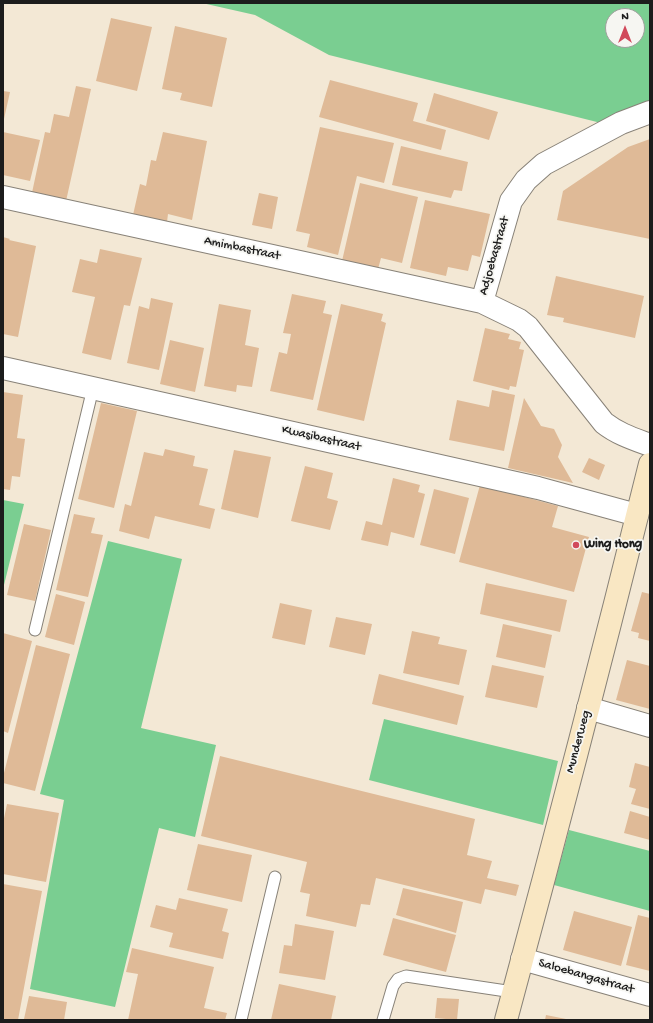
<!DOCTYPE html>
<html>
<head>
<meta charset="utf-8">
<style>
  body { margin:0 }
  #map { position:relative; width:653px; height:1023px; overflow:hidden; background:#f3e8d5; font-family:"Gochi Hand",sans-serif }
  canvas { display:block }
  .frame { position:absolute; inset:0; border:4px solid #1c1c1c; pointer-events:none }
  .north { position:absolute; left:605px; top:8px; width:40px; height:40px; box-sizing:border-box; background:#f6f6f2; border:1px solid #9f9f9c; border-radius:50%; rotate:0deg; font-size:11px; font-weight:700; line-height:16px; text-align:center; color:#1c1c1c }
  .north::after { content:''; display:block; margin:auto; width:14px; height:18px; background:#d1495b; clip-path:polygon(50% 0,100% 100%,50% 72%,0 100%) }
</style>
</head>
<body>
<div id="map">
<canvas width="653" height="1023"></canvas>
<div class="frame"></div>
<div class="north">N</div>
</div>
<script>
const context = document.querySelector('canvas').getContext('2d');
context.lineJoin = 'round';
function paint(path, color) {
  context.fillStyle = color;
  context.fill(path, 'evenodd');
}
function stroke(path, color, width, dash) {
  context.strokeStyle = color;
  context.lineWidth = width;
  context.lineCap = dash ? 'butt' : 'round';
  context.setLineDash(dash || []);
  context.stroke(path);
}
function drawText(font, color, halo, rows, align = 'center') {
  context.font = font + ' "Gochi Hand",sans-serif';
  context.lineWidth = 3.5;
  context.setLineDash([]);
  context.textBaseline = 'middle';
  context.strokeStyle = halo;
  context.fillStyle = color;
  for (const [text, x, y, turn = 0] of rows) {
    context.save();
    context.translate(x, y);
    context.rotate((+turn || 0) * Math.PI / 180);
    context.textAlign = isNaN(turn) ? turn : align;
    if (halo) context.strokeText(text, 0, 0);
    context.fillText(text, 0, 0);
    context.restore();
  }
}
paint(new Path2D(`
  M 202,3 L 650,3 L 650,111 L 617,127 L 329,55 L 255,15 ZM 613,16 L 637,16 L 637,40 L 613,40 Z
  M 3,500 L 24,504 L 3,589 Z
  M 108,541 L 182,559 L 141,728 L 216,745 L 195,837 L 159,828 L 115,1007 L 30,989 L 64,800 L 40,794 Z
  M 384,719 L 558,761 L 543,825 L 369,780 Z
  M 569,830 L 650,851 L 650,911 L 554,885 Z`), '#7ace91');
paint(new Path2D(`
  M 111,18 L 152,27 L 137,91 L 96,81 Z
  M 175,26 L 227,38 L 212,107 L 180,100 L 182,93 L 162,89 Z
  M 330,80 L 418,103 L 413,121 L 446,130 L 441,150 L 319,117 Z
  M 76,86 L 91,89 L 64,210 L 30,202 L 45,132 L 50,133 L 54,114 L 69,117 Z
  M 3,91 L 10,92 L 4,119 L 3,119 Z
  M 434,93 L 498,112 L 489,140 L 426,121 Z
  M 320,127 L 394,143 L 384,183 L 357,176 L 338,255 L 307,247 L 310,234 L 296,231 Z
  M 3,132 L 40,140 L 30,181 L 3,175 Z
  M 163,132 L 207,141 L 192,220 L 168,214 L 167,222 L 133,215 L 140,184 L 146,186 L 151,160 L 156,161 Z
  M 650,139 L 650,239 L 557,220 L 563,191 L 628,147 Z
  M 401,146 L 468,162 L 462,191 L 454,190 L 451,198 L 392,185 Z
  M 360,183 L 418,197 L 402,263 L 381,258 L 378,269 L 342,261 Z
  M 259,193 L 278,197 L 272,229 L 252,225 Z
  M 425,200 L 490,214 L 480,257 L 472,255 L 468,271 L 448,267 L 446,276 L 410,268 Z
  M 3,237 L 10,239 L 9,240 L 36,246 L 18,337 L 3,334 Z
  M 100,249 L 142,258 L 130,306 L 124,305 L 111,360 L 82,353 L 95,297 L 72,292 L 80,259 L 97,263 Z
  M 556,276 L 644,296 L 635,338 L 563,322 L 564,318 L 547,315 Z
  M 292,294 L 326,301 L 323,313 L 332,315 L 313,400 L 270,391 L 279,352 L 287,354 L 291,334 L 283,333 Z
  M 151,298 L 173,303 L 159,370 L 127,363 L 139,306 L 149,309 Z
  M 219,304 L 251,310 L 245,345 L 259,348 L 252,387 L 237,385 L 236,392 L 204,386 Z
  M 341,304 L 383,314 L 381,321 L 386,323 L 364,421 L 317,410 Z
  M 485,328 L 510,334 L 508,339 L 521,342 L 519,349 L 524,350 L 516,387 L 510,386 L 509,390 L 473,381 Z
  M 170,340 L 204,348 L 195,392 L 160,384 Z
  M 492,390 L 515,395 L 504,451 L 449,440 L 457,400 L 489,407 Z
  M 3,392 L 23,395 L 17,438 L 25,439 L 20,477 L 12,476 L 10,490 L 3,489 Z
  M 524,398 L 541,426 L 554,429 L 562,445 L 558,457 L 573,483 L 508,468 Z
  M 101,403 L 137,411 L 114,508 L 78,499 Z
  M 165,449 L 195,456 L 193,466 L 208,469 L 199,505 L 215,509 L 210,529 L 155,516 L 149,539 L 119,531 L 125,504 L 131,506 L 144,452 L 163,456 Z
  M 234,450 L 271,457 L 258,518 L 221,509 Z
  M 589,458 L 605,465 L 599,480 L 582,472 Z
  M 305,466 L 333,473 L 327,498 L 338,501 L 330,530 L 291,521 Z
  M 393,478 L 420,485 L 418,492 L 425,494 L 414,538 L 391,532 L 388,546 L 361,540 L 366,521 L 382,525 Z
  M 480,485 L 558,506 L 552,527 L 589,537 L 574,592 L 459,562 Z
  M 434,489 L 469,498 L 455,554 L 420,545 Z
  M 74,514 L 95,518 L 91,533 L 103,535 L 88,597 L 56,590 Z
  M 24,524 L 51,530 L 35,601 L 7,595 Z
  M 486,583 L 567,600 L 560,632 L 480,614 Z
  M 642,592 L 650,594 L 650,641 L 638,638 L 639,633 L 631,631 Z
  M 56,594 L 85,602 L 74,645 L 45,637 Z
  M 280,603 L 312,610 L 305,645 L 272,638 Z
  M 336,617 L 372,624 L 365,655 L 329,647 Z
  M 503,624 L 552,635 L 545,668 L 496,657 Z
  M 412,631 L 440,637 L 438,644 L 467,650 L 459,685 L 403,673 Z
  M 3,633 L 32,641 L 8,733 L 3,731 Z
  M 36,645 L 70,654 L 35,791 L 3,783 L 3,777 Z
  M 627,660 L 650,666 L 650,709 L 616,700 Z
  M 492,665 L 544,676 L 537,708 L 485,697 Z
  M 379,674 L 464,696 L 457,725 L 372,704 Z
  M 220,756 L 475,819 L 467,855 L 492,861 L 487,878 L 519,885 L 516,896 L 485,889 L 481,904 L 376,878 L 370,905 L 361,904 L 356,927 L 306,916 L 310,894 L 300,892 L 307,862 L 201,836 Z
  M 635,763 L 650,767 L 650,809 L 631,804 L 636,789 L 629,787 Z
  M 7,804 L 59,813 L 46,882 L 3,874 L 3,823 Z
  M 630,811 L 650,817 L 650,840 L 624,833 Z
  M 198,844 L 252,855 L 242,902 L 187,890 Z
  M 3,884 L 42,891 L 18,1020 L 3,1020 Z
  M 403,888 L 463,902 L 456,933 L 396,915 Z
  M 179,898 L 228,909 L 222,931 L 229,933 L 223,959 L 169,947 L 173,933 L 150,927 L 156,905 L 176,910 Z
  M 574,911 L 632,927 L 621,966 L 563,950 Z
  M 638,915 L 650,918 L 650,971 L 626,965 Z
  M 393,918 L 456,935 L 446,972 L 383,955 Z
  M 295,924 L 334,931 L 325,980 L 279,973 L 284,945 L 292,946 Z
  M 132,948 L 214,967 L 204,1008 L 227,1013 L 225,1020 L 128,1020 L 138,974 L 126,972 Z
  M 279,984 L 336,996 L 331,1020 L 271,1020 Z
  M 29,996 L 67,1002 L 64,1020 L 29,1020 L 24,1019 Z
  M 437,998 L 459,999 L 457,1020 L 435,1018 Z
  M 546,1015 L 566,1019 L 566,1020 L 545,1020 Z`), '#dfba97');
const lane = new Path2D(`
  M 35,630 L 93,388
  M 241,1020 L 275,877
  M 383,1020 L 393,986 L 398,979 L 406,976 L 513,992`);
const street = new Path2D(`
  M 3,197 L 482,302 L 519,320 L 528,327 L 604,423 C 618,434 634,439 650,445
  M 482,302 L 511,201 L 526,180 L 544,164 L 621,123 L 650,112
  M 3,368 L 538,488 L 637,515
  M 588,708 L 650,726
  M 522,959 L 650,995`);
const secondary = new Path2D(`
  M 506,1020 C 556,835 604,650 650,464`);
stroke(lane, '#888278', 13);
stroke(street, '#888278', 24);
stroke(secondary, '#888278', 24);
stroke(lane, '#fff', 11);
stroke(street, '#fff', 22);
stroke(secondary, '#f9e7c3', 22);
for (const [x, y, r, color] of [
  [576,545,4,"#d1495b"]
]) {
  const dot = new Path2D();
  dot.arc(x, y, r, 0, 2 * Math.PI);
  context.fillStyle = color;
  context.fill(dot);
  stroke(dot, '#f6f6f2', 1.5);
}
drawText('13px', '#1c1c1c', '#f6f6f2', [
  ["Amimbastraat",242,249,12],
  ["Adjoebastraat",495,256,-74],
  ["Kwasibastraat",321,439,13],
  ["Munderweg",579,742,-75],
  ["Saloebangastraat",586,977,16]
]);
drawText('bold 13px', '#1c1c1c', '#f6f6f2', [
  ["Wing Hong",584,545]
], 'left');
</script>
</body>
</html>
